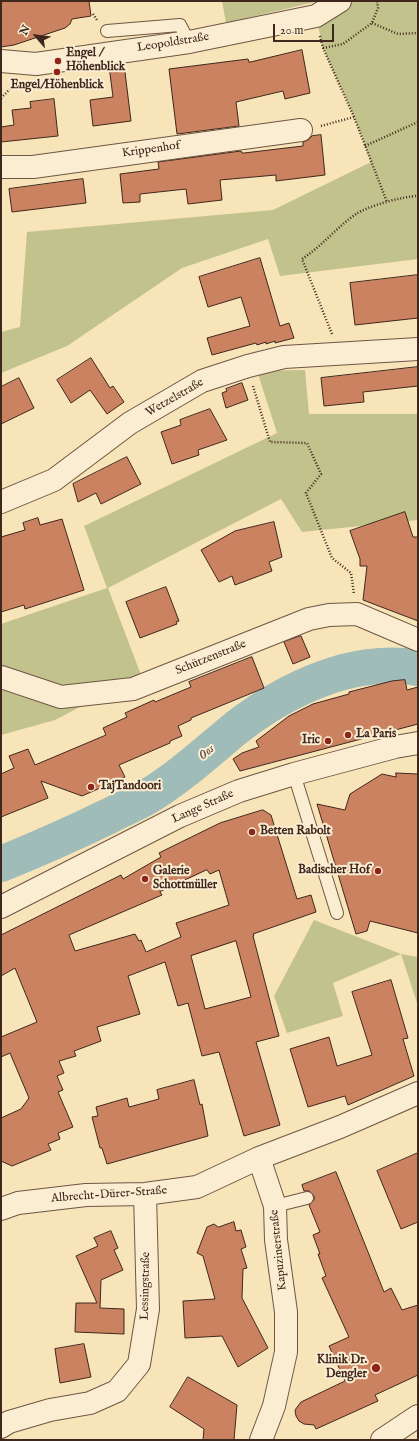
<!DOCTYPE html>
<html>
<head>
<meta charset="utf-8">
<style>
  body { margin:0 }
  #map { position:relative; width:419px; height:1441px; overflow:hidden; background:#f8e4b9; font-family:"IM FELL English",serif }
  canvas { display:block }
  .frame { position:absolute; inset:0; border:2px solid #40271d; pointer-events:none }
  .north { position:absolute; left:16px; top:16px; width:40px; height:40px; -webkit-text-stroke:3px #faedd2; paint-order:stroke; rotate:298deg; font-size:11px; font-weight:700; line-height:16px; text-align:center; color:#40271d }
  .north::after { content:''; display:block; margin:auto; width:14px; height:18px; background:#40271d; clip-path:polygon(50% 0,100% 100%,50% 72%,0 100%) }
  .scale { position:absolute; left:273px; top:24px; width:61px; height:18px; box-sizing:border-box; border:2px solid #40271d; border-top:0; padding-left:5px; font-size:12px; line-height:14px; white-space:nowrap; color:#40271d; -webkit-text-stroke:3px #faedd2; paint-order:stroke }
</style>
</head>
<body>
<div id="map">
<canvas width="419" height="1441"></canvas>
<div class="frame"></div>
<div class="north">N</div>
<div class="scale">20 m</div>
</div>
<script>
const context = document.querySelector('canvas').getContext('2d');
context.lineJoin = 'round';
function paint(path, color) {
  context.fillStyle = color;
  context.fill(path, 'evenodd');
}
function stroke(path, color, width, dash) {
  context.strokeStyle = color;
  context.lineWidth = width;
  context.lineCap = dash ? 'butt' : 'round';
  context.setLineDash(dash || []);
  context.stroke(path);
}
function drawText(font, color, halo, rows, align = 'center') {
  context.font = font + ' "IM FELL English",serif';
  context.lineWidth = 4;
  context.setLineDash([]);
  context.textBaseline = 'middle';
  context.strokeStyle = halo;
  context.fillStyle = color;
  for (const [text, x, y, turn = 0] of rows) {
    context.save();
    context.translate(x, y);
    context.rotate((+turn || 0) * Math.PI / 180);
    context.textAlign = isNaN(turn) ? turn : align;
    if (halo) context.strokeText(text, 0, 0);
    context.fillText(text, 0, 0);
    context.restore();
  }
}
paint(new Path2D(`
  M 222,1 L 319,1 L 226,23 Z
  M 340,1 L 418,1 L 418,259 L 280,276 L 268,239 L 182,268 L 67,346 L 1,373 L 1,332 L 20,327 L 27,232 L 273,210 L 371,162 L 354,117 L 323,48 L 316,16 Z
  M 305,370 L 309,414 L 418,414 L 418,520 L 302,532 L 281,499 L 108,588 L 141,675 L 55,720 L 1,735 L 1,624 L 107,588 L 84,526 L 277,433 L 257,371 Z
  M 314,920 L 401,954 L 418,957 L 418,1006 L 401,954 L 333,983 L 343,1016 L 287,1033 L 274,996 Z`), '#c2c28c');
stroke(new Path2D(`
  M 1,864 C 38,849 74,833 109,816 C 122,809 135,804 147,797 C 180,777 207,752 236,728 C 268,703 304,683 343,672 C 367,666 393,663 418,668`), '#a0bcb8', 36);
const building = new Path2D(`
  M 1,1 L 89,1 L 91,16 L 72,19 L 70,24 L 65,28 L 14,45 L 1,47 Z
  M 302,50 L 310,93 L 285,99 L 283,91 L 236,102 L 239,126 L 177,134 L 169,69 L 248,59 L 249,62 Z
  M 124,64 L 131,121 L 93,126 L 90,100 L 113,97 L 109,66 Z
  M 54,99 L 58,136 L 1,142 L 1,127 L 14,125 L 12,110 L 31,108 L 30,102 Z
  M 321,135 L 325,175 L 276,181 L 276,175 L 220,180 L 222,200 L 188,204 L 186,189 L 140,194 L 140,202 L 123,203 L 120,174 L 159,169 L 158,162 L 241,151 L 242,153 L 244,153 L 303,146 L 303,142 L 308,140 L 312,136 Z
  M 83,179 L 86,203 L 12,212 L 9,189 Z
  M 260,258 L 280,326 L 289,323 L 294,338 L 275,343 L 275,341 L 266,344 L 266,342 L 257,345 L 256,343 L 212,355 L 207,338 L 250,326 L 241,297 L 208,307 L 199,277 Z
  M 418,275 L 418,318 L 355,325 L 350,283 Z
  M 91,358 L 110,388 L 113,386 L 124,402 L 107,414 L 90,390 L 71,403 L 57,380 Z
  M 418,367 L 418,386 L 363,392 L 364,402 L 324,406 L 321,378 Z
  M 19,378 L 34,408 L 1,424 L 1,387 Z
  M 242,383 L 248,400 L 226,408 L 222,393 L 227,391 L 226,389 Z
  M 210,409 L 227,440 L 198,450 L 199,455 L 172,464 L 161,432 L 181,425 L 180,420 Z
  M 127,457 L 141,484 L 101,504 L 96,493 L 78,502 L 73,484 Z
  M 405,512 L 413,537 L 418,537 L 418,621 L 363,600 L 367,566 L 360,566 L 360,559 L 350,531 Z
  M 38,518 L 40,525 L 62,519 L 84,590 L 25,609 L 24,605 L 1,612 L 1,537 L 25,530 L 23,523 Z
  M 274,522 L 282,557 L 269,562 L 272,571 L 235,585 L 232,576 L 219,582 L 201,550 L 235,531 Z
  M 166,587 L 179,621 L 176,622 L 177,624 L 140,638 L 126,602 Z
  M 301,636 L 310,657 L 293,664 L 284,642 Z
  M 252,657 L 264,688 L 191,718 L 191,720 L 178,726 L 182,736 L 170,741 L 170,743 L 119,765 L 125,777 L 82,796 L 41,781 L 48,798 L 1,817 L 1,774 L 14,768 L 9,756 L 28,749 L 35,765 L 106,735 L 103,728 L 127,717 L 125,713 L 154,700 L 155,702 L 191,687 L 189,682 Z
  M 405,680 L 407,690 L 418,687 L 418,724 L 240,771 L 233,759 L 242,753 L 259,747 L 256,741 L 289,716 L 313,704 L 349,694 L 349,692 L 392,681 Z
  M 396,773 L 418,774 L 418,933 L 370,921 L 367,931 L 356,934 L 317,804 L 345,810 L 350,794 L 382,774 L 396,777 Z
  M 263,810 L 271,815 L 297,899 L 311,895 L 316,912 L 253,934 L 254,936 L 253,936 L 279,1036 L 256,1042 L 280,1125 L 244,1136 L 219,1052 L 202,1056 L 188,1003 L 178,1006 L 165,962 L 128,976 L 140,1014 L 97,1027 L 101,1041 L 74,1051 L 76,1056 L 59,1061 L 64,1073 L 57,1076 L 63,1090 L 58,1092 L 73,1127 L 58,1133 L 60,1139 L 48,1144 L 51,1150 L 12,1166 L 1,1161 L 1,1118 L 21,1109 L 29,1098 L 10,1053 L 1,1057 L 1,1037 L 37,1022 L 15,968 L 1,976 L 1,935 L 121,875 L 123,879 L 161,857 L 159,853 L 169,848 L 220,823 ZM 207,870 L 210,874 L 219,870 L 229,905 L 176,923 L 181,937 L 146,952 L 141,940 L 139,941 L 135,934 L 75,951 L 69,935 L 162,895 L 160,892 ZM 236,941 L 251,997 L 205,1009 L 191,956 Z
  M 391,980 L 408,1038 L 403,1039 L 414,1076 L 348,1105 L 345,1096 L 308,1107 L 290,1049 L 329,1037 L 337,1066 L 372,1055 L 352,992 Z
  M 194,1080 L 200,1105 L 202,1104 L 208,1136 L 107,1164 L 102,1148 L 100,1148 L 92,1117 L 98,1116 L 96,1107 L 127,1098 L 129,1107 L 159,1099 L 157,1090 Z
  M 418,1153 L 418,1222 L 401,1229 L 377,1171 Z
  M 336,1172 L 384,1292 L 391,1288 L 402,1310 L 418,1305 L 418,1375 L 375,1395 L 378,1401 L 316,1429 L 314,1425 L 304,1424 L 299,1421 L 296,1416 L 295,1410 L 301,1402 L 345,1381 L 329,1346 L 349,1337 L 322,1278 L 326,1276 L 318,1254 L 320,1254 L 313,1235 L 320,1232 L 309,1205 L 314,1200 L 314,1196 L 309,1191 L 304,1191 L 302,1185 Z
  M 234,1222 L 236,1231 L 241,1230 L 246,1247 L 241,1249 L 247,1268 L 243,1269 L 242,1298 L 268,1348 L 238,1367 L 222,1336 L 185,1338 L 183,1301 L 215,1299 L 203,1256 L 197,1253 L 207,1227 L 214,1224 L 218,1227 Z
  M 111,1231 L 118,1248 L 114,1250 L 123,1270 L 101,1280 L 100,1308 L 124,1309 L 124,1334 L 75,1332 L 76,1303 L 97,1303 L 76,1256 L 98,1246 L 94,1238 Z
  M 84,1344 L 91,1377 L 60,1383 L 55,1349 Z
  M 188,1377 L 237,1405 L 234,1440 L 203,1440 L 204,1429 L 170,1407 Z`);
paint(building, '#ca8261');
stroke(building, '#40271d', 1);
const lane = new Path2D(`
  M 107,31 L 180,25 L 189,42
  M 294,774 L 337,913
  M 275,1206 L 307,1198`);
const street = new Path2D(`
  M 1,61 L 36,64 L 189,42 L 316,16 L 340,1
  M 1,167 L 33,167 L 301,130
  M 1,502 L 54,480 L 130,423 L 202,381 L 248,366 L 284,357 L 418,349
  M 1,677 L 61,697 L 133,689 L 309,619 L 329,615 L 357,614 L 418,640
  M 1,907 L 180,816 L 239,791 L 294,774 L 395,747 L 418,743
  M 259,1158 L 275,1206 L 276,1240 L 286,1312 L 286,1352 L 274,1406 L 261,1440
  M 1,1209 L 18,1203 L 86,1195 L 145,1194 L 197,1187 L 259,1158 L 340,1127 L 418,1093
  M 1,1427 L 9,1422 L 50,1410 L 90,1403 L 117,1391 L 139,1364 L 148,1309 L 145,1194
  M 382,1440 L 418,1416`);
stroke(lane, '#6e5644', 14);
stroke(street, '#6e5644', 24);
stroke(new Path2D(`
  M 93,14 L 97,20
  M 372,23 L 398,34 L 418,33
  M 320,36 L 323,48 L 354,117 L 387,202
  M 323,48 L 343,44 L 372,23 L 378,8 L 377,1
  M 1,98 L 16,83
  M 321,126 L 354,117
  M 365,146 L 418,122
  M 332,334 L 302,259 C 322,246 337,227 356,214 C 368,206 404,196 418,196
  M 253,386 L 270,442 L 307,443 L 321,474 L 306,493 L 332,558 L 351,573 L 354,594`), '#40271d', 2.5, [1, 2]);
stroke(lane, '#faedd2', 12);
stroke(street, '#faedd2', 22);
for (const [x, y, r, color] of [
  [58,61,4,"#8f2418"],
  [57,72,4,"#8f2418"],
  [348,735,4,"#8f2418"],
  [328,741,4,"#8f2418"],
  [91,787,4,"#8f2418"],
  [252,832,4,"#8f2418"],
  [378,871,4,"#8f2418"],
  [145,879,4,"#8f2418"],
  [376,1368,5,"#8f2418"]
]) {
  const dot = new Path2D();
  dot.arc(x, y, r, 0, 2 * Math.PI);
  context.fillStyle = color;
  context.fill(dot);
  stroke(dot, '#faedd2', 1.5);
}
drawText('12px', '#40271d', '#faedd2', [
  ["Leopoldstraße",173,43,-9],
  ["Krippenhof",151,150,-8],
  ["Wetzelstraße",175,398,-30],
  ["Schützenstraße",211,658,-22],
  ["Lange Straße",203,807,-24],
  ["Albrecht-Dürer-Straße",109,1195,-4],
  ["Kapuzinerstraße",279,1250,-96],
  ["Lessingstraße",146,1286,-89]
]);
drawText('bold 12px', '#40271d', '#faedd2', [
  ["Engel /",66,54],
  ["Höhenblick",66,68],
  ["Engel/Höhenblick",57,86,"center"],
  ["La Paris",356,735],
  ["Iric",320,741,"right"],
  ["TajTandoori",99,787],
  ["Betten Rabolt",260,832],
  ["Badischer Hof",370,871,"right"],
  ["Galerie",153,872],
  ["Schottmüller",153,886],
  ["Klinik Dr.",367,1361,"right"],
  ["Dengler",367,1375,"right"]
], 'left');
drawText('italic 13px', '#584c44', '#faedd2', [
  ["Oos",207,753,-40]
]);
</script>
</body>
</html>
